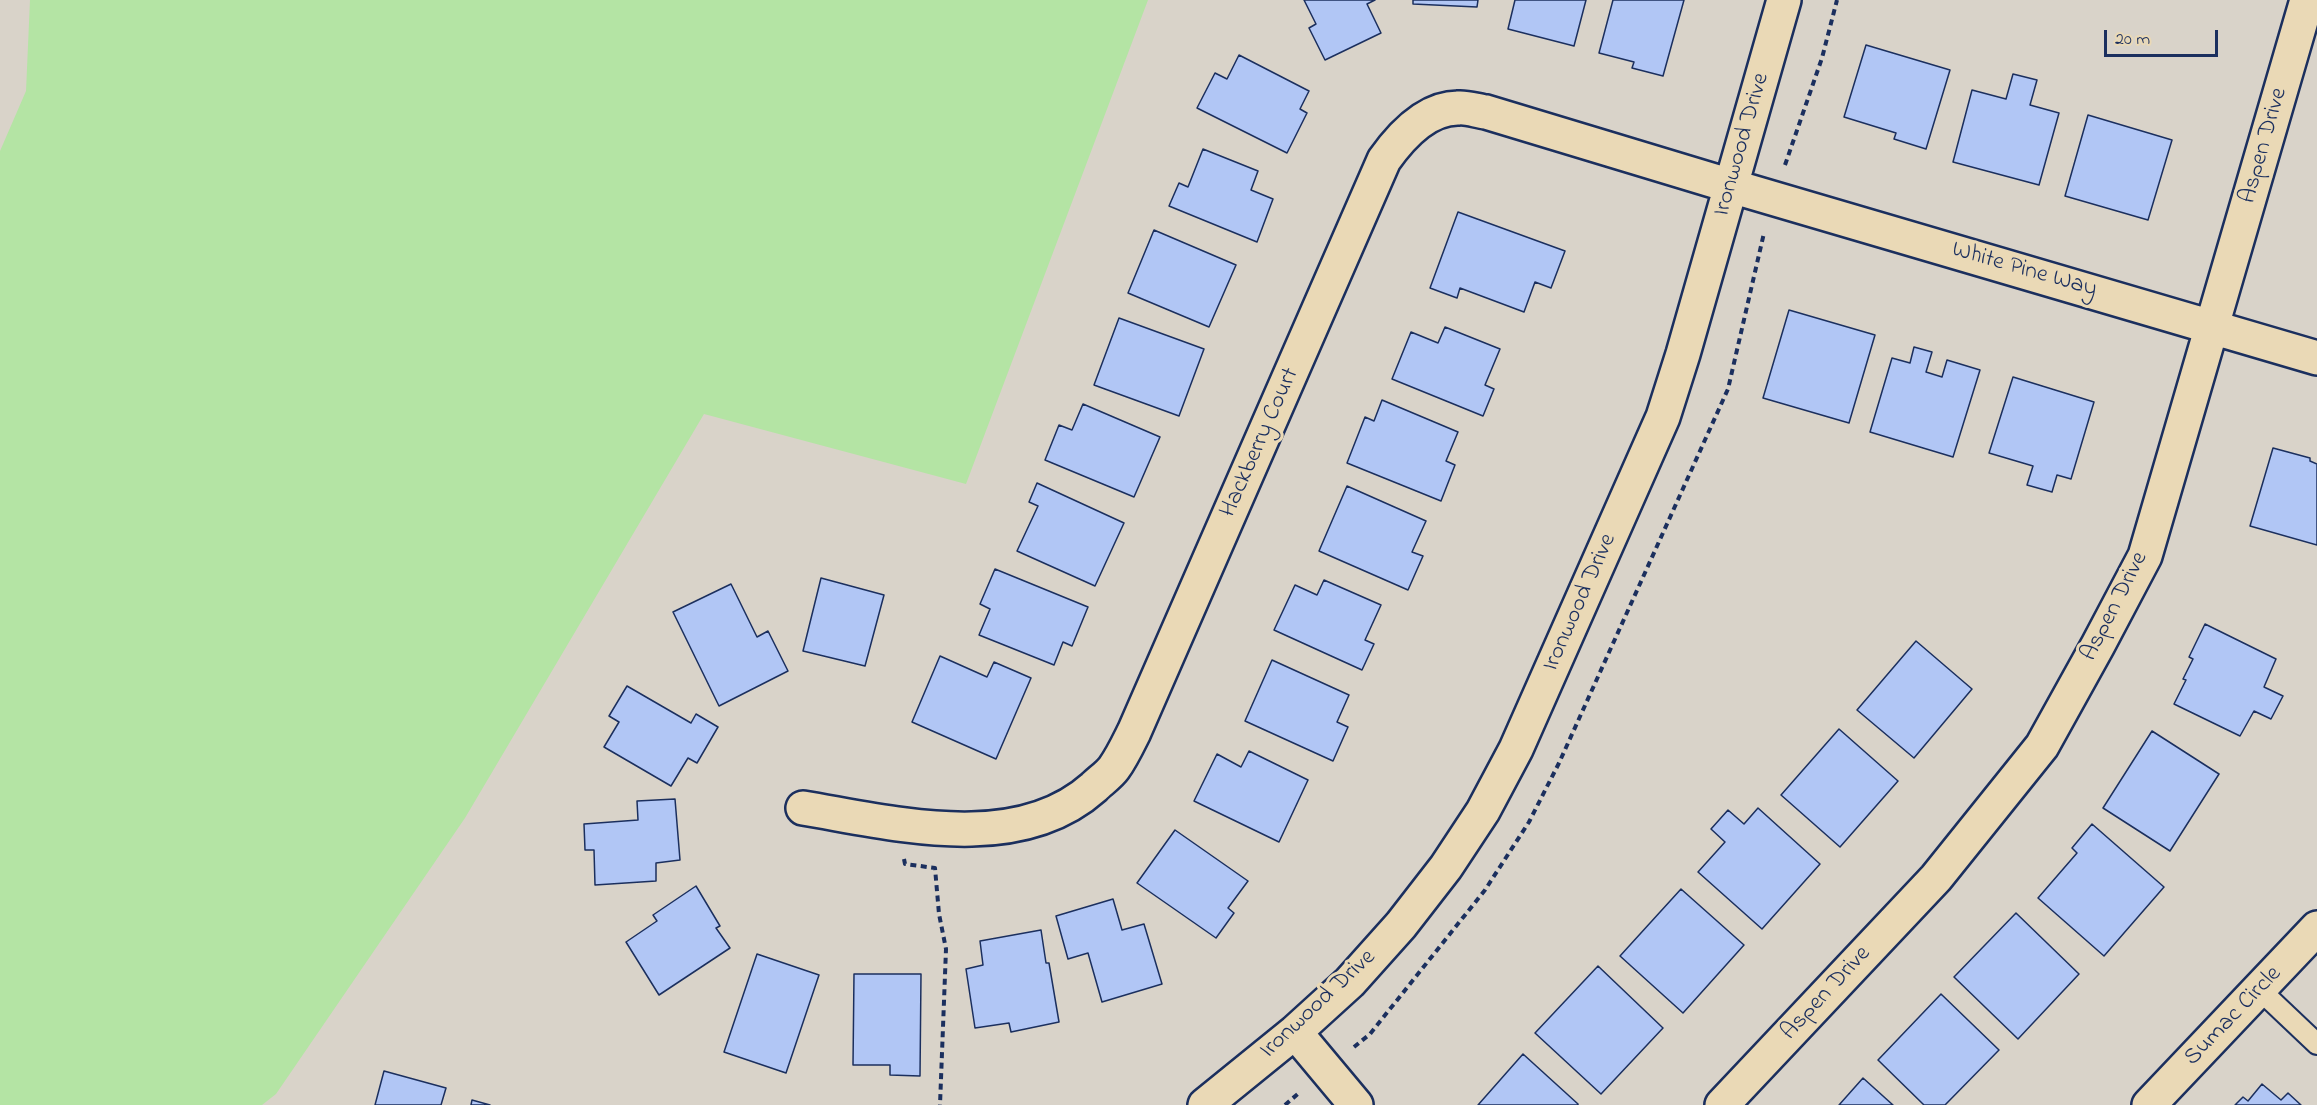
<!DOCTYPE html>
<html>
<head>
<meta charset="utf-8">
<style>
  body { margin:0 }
  #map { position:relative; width:2317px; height:1105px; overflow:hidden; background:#d9d3c9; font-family:"Indie Flower",sans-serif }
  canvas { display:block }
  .scale { position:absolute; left:2104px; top:30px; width:114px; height:27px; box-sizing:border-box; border:3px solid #1b2f5e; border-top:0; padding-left:8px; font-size:18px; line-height:21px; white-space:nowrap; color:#1b2f5e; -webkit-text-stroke:4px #ead9b6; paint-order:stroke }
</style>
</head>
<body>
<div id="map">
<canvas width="2317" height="1105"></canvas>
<div class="scale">20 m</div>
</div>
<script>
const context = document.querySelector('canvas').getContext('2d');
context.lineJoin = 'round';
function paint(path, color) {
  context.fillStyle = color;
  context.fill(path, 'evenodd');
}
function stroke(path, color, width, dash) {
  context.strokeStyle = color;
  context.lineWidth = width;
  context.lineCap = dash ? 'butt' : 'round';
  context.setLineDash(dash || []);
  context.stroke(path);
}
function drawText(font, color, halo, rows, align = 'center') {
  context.font = font + ' "Indie Flower",sans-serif';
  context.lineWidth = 6;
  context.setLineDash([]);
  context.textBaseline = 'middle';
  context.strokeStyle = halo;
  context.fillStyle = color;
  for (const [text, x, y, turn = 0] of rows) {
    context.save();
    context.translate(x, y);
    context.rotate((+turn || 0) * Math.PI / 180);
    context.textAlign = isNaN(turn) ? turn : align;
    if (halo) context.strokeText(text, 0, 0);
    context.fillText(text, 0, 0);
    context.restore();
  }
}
paint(new Path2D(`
  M 30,0 L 1148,0 L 966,484 L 704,414 L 465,818 L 276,1094 L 262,1105 L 0,1105 L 0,151 L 26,91 Z`), '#b4e4a4');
const building = new Path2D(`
  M 1304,0 L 1375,0 L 1367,4 L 1381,33 L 1325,60 L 1309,28 L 1316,24 Z
  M 1413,0 L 1478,0 L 1477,7 L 1413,4 Z
  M 1515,0 L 1586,0 L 1574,46 L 1508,29 Z
  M 1613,0 L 1684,0 L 1663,76 L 1632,68 L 1634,62 L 1599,53 Z
  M 1866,45 L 1950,70 L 1926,149 L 1894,139 L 1896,133 L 1844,117 Z
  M 1239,55 L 1309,91 L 1300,109 L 1307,113 L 1287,153 L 1197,108 L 1215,73 L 1227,79 Z
  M 2013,74 L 2037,80 L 2030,105 L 2059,113 L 2039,185 L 1953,162 L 1972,90 L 2006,99 Z
  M 2088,115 L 2172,140 L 2148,220 L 2065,196 Z
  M 1203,149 L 1258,171 L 1251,190 L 1273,199 L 1257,242 L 1169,206 L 1179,183 L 1188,187 Z
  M 1458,212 L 1565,251 L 1551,288 L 1535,282 L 1524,312 L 1460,288 L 1457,298 L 1430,288 Z
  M 1154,230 L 1236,265 L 1209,327 L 1128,293 Z
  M 1789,310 L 1875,335 L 1849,423 L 1763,398 Z
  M 1119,318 L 1204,349 L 1179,416 L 1094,385 Z
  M 1445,327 L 1500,349 L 1485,385 L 1494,389 L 1483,416 L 1392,379 L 1411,332 L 1438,343 Z
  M 1914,347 L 1932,352 L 1926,372 L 1942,377 L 1947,360 L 1980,370 L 1953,457 L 1870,432 L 1892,358 L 1910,363 Z
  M 2013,377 L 2094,402 L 2071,479 L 2057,475 L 2052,492 L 2027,485 L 2033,466 L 1989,453 Z
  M 1382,400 L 1458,432 L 1446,461 L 1455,465 L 1441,501 L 1347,463 L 1365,417 L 1374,421 Z
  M 1083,404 L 1160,437 L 1134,497 L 1045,460 L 1059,425 L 1072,430 Z
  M 2273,448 L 2310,458 L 2310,461 L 2317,464 L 2317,545 L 2250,526 Z
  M 1037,483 L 1124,523 L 1095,586 L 1017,551 L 1038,506 L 1029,502 Z
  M 1347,486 L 1426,521 L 1412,552 L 1423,556 L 1408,590 L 1319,551 Z
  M 995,569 L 1088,607 L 1072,646 L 1063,642 L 1054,665 L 979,635 L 990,609 L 980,604 Z
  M 821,578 L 884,595 L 865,666 L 803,651 Z
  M 1324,580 L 1381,605 L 1365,640 L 1374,644 L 1362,670 L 1274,630 L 1295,585 L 1317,595 Z
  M 731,584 L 757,637 L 768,631 L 788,671 L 719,706 L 673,612 Z
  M 2205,624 L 2276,659 L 2264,687 L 2283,696 L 2271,719 L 2254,711 L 2240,736 L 2174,704 L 2186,680 L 2183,679 L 2193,659 L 2189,657 Z
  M 1916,641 L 1972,689 L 1914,758 L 1857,710 Z
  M 940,656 L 987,677 L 994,662 L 1031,678 L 996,759 L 912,722 Z
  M 1272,660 L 1349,695 L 1337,722 L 1348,727 L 1333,761 L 1245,721 Z
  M 627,686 L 691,723 L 696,714 L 718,727 L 697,763 L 688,758 L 671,786 L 604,747 L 619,722 L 609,716 Z
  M 1839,729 L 1898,781 L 1840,847 L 1781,795 Z
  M 2152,731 L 2219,774 L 2170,851 L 2103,808 Z
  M 1249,751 L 1308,780 L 1279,842 L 1194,801 L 1217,754 L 1241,767 Z
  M 675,799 L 680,860 L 656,863 L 656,881 L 595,885 L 594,850 L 585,850 L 584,824 L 638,820 L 637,801 Z
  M 1758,808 L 1820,864 L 1762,929 L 1698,872 L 1725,842 L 1711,829 L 1728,810 L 1744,824 Z
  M 2092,824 L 2164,887 L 2104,956 L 2038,898 L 2077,853 L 2072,848 Z
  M 1175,830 L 1248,881 L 1228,908 L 1234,913 L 1216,938 L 1137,883 Z
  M 696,886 L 720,926 L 716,928 L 730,948 L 659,995 L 626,942 L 657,921 L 653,915 Z
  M 1681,889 L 1744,945 L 1683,1013 L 1620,956 Z
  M 1113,899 L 1122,930 L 1144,924 L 1162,984 L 1102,1002 L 1088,953 L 1068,959 L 1056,916 Z
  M 2016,913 L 2079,974 L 2018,1039 L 1954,977 Z
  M 1041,930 L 1046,963 L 1049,963 L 1059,1022 L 1011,1032 L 1009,1023 L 975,1028 L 966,969 L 983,965 L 980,941 Z
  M 757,954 L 819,975 L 786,1073 L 724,1052 Z
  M 1598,966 L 1663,1028 L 1601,1094 L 1535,1033 Z
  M 854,974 L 921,974 L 920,1076 L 890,1075 L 890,1065 L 853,1065 Z
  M 1941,994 L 1999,1050 L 1945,1105 L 1924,1105 L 1878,1060 Z
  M 1523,1054 L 1578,1104 L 1578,1105 L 1478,1105 Z
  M 384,1071 L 446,1088 L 441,1105 L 375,1105 Z
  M 1863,1078 L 1893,1105 L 1839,1105 Z
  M 2262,1084 L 2281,1100 L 2288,1093 L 2301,1105 L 2235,1105 L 2243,1097 L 2248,1101 Z
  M 472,1100 L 490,1105 L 471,1105 Z`);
paint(building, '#b1c6f5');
stroke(building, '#1b2f5e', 1.5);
const lane = new Path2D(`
  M 2260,990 L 2317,1044`);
const street = new Path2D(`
  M 803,808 C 894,823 1017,856 1094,787 C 1100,781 1109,775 1114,768 C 1122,757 1128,744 1134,732 L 1384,160 C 1401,136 1426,108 1458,108 C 1467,107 1477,111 1486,112 L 1731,186 L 2317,358
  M 1295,1032 L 1356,1105
  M 1205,1105 L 1295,1032 L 1350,982 L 1401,925 L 1446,867 L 1483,811 L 1516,749 L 1663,417 L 1683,354 L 1784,0
  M 1722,1105 L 1936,878 L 2042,746 L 2098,645 L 2145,556 L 2307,0
  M 2149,1105 L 2317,928`);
stroke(lane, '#1b2f5e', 24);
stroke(street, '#1b2f5e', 38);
stroke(new Path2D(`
  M 1785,165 L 1822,58 L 1837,0
  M 904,859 L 905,864 L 935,868 L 939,914 L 946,949 L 940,1105
  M 1354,1047 L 1370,1034 L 1485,890 L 1529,822 L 1559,763 L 1728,389 L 1764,233
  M 1285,1105 L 1300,1092`), '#1b2f5e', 4, [6, 4.5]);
stroke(lane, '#ead9b6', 20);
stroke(street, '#ead9b6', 33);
drawText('24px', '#1b2f5e', '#ead9b6', [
  ["Ironwood Drive",1743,145,-74],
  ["Aspen Drive",2265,146,-74],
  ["White Pine Way",2024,271,16],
  ["Hackberry Court",1261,443,-66],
  ["Ironwood Drive",1581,603,-66],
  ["Aspen Drive",2116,607,-63],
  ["Aspen Drive",1827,994,-47],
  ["Ironwood Drive",1319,1005,-43],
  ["Sumac Circle",2234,1017,-46]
]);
</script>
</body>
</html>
